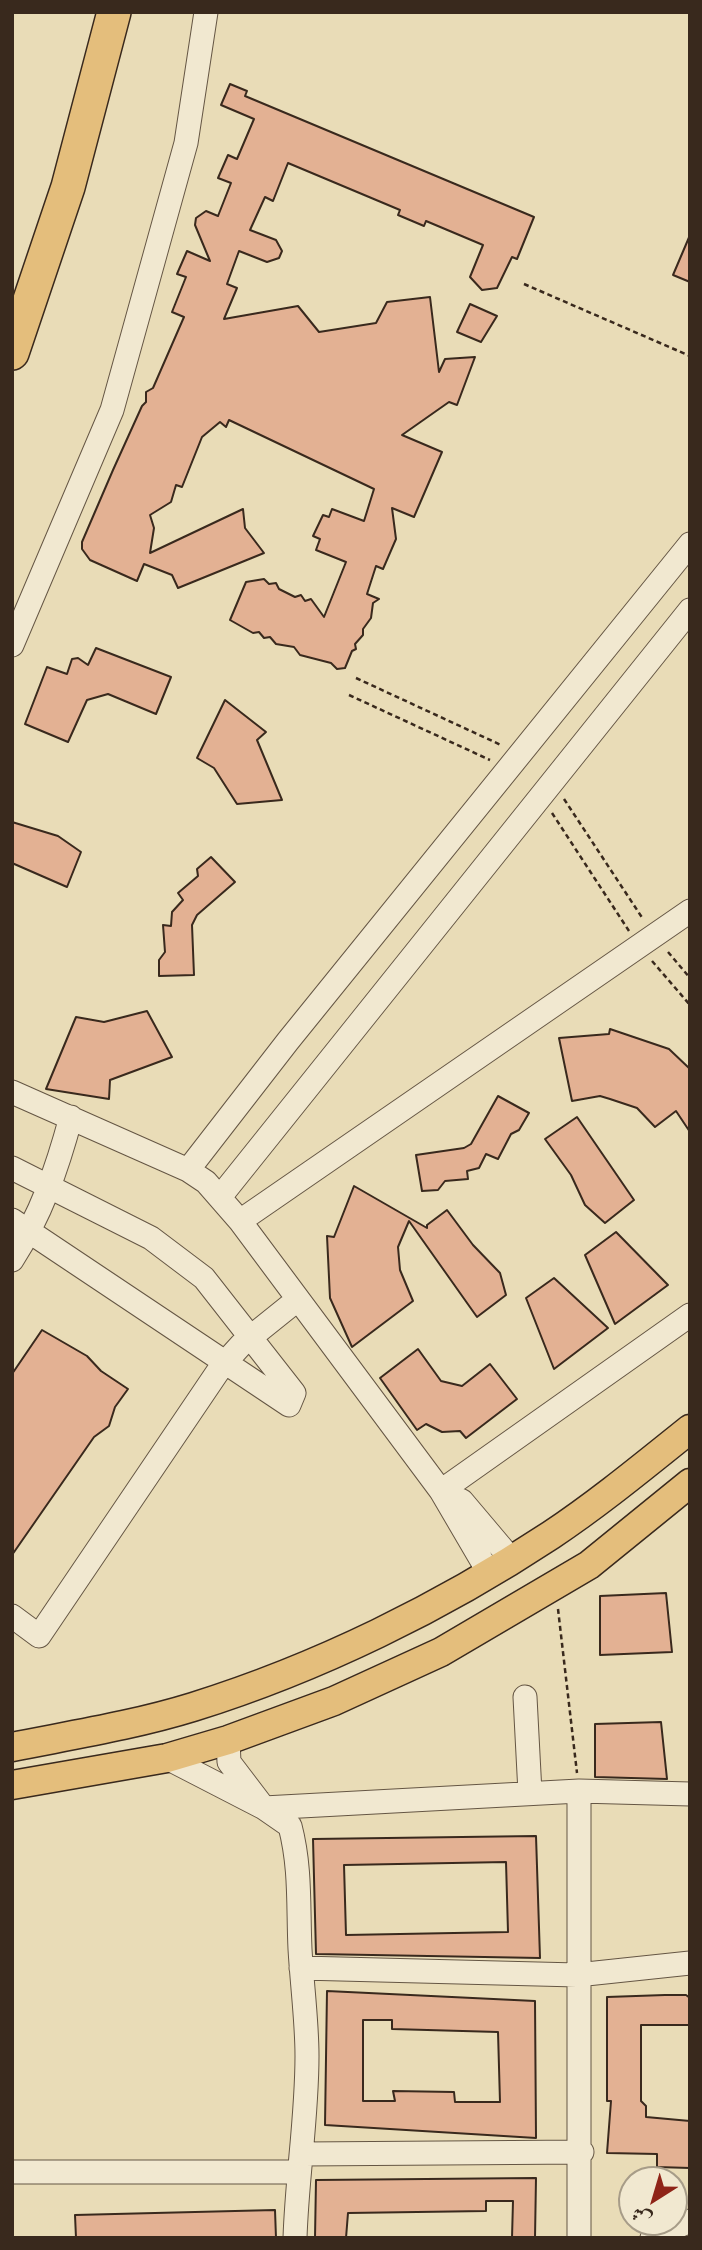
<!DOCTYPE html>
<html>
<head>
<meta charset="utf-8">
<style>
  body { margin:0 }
  #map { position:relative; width:702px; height:2250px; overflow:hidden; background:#e9dcb7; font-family:Cardo,Amiri,serif }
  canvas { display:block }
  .frame { position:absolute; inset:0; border:14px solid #39291d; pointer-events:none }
  .north { position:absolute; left:618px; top:2166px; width:70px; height:70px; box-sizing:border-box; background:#f1e8d0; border:2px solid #a79c88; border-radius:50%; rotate:217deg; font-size:19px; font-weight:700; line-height:28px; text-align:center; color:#39291d }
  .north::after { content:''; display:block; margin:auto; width:24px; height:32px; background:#8f2418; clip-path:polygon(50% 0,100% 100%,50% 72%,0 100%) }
</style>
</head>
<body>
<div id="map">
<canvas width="702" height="2250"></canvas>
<div class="frame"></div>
<div class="north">ش</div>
</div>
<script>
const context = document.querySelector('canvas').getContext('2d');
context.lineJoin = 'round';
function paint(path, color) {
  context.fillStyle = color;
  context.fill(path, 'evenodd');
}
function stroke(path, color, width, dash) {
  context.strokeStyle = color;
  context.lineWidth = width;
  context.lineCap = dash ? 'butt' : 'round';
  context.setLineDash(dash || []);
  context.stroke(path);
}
const building = new Path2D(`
  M 230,84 L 247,91 L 245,96 L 534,217 L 517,259 L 512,257 L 497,288 L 482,290 L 470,277 L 483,245 L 426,221 L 424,226 L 398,215 L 400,210 L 288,163 L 273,201 L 265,197 L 250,230 L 276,240 L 282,251 L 279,258 L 267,262 L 239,251 L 227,284 L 237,288 L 224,319 L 298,306 L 319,332 L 376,323 L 387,302 L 430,297 L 439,372 L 445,359 L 475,357 L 457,405 L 449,402 L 402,435 L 442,452 L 414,517 L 392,508 L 396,539 L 383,569 L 376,566 L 367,594 L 379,599 L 373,603 L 371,618 L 363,629 L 363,635 L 355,644 L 356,649 L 352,651 L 345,668 L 337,669 L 331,663 L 300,655 L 294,647 L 276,644 L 270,637 L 264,638 L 259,632 L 253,633 L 230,620 L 246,582 L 264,579 L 269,584 L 276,583 L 279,589 L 295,597 L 301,595 L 305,601 L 311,599 L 324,617 L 346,562 L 316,550 L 320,539 L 313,536 L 323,515 L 329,517 L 332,509 L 364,521 L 374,489 L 229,420 L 226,427 L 220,422 L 202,437 L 182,487 L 176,485 L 171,502 L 150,515 L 154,528 L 150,553 L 243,509 L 245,528 L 264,553 L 178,588 L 172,575 L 144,564 L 137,581 L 90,560 L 82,549 L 82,542 L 113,470 L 142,406 L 146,402 L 146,392 L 153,388 L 184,317 L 172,312 L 186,277 L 177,274 L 187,251 L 210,261 L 195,225 L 196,218 L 206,211 L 218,216 L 231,183 L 218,178 L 228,155 L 237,159 L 254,119 L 221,105 Z
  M 690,235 L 690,282 L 673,275 Z
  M 470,304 L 497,316 L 481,342 L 457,332 Z
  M 96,648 L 171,677 L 156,714 L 108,694 L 87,700 L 68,742 L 25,724 L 47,667 L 67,674 L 72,659 L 78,658 L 88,665 Z
  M 225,700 L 266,732 L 257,740 L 282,800 L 237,804 L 214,768 L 197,758 Z
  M 12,822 L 58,836 L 81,852 L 67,887 L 12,863 Z
  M 211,857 L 235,882 L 197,915 L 192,925 L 194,975 L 159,976 L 159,960 L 165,952 L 163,925 L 171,926 L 172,912 L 183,900 L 178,893 L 198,876 L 197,869 Z
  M 147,1011 L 172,1057 L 110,1080 L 109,1099 L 46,1089 L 76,1017 L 104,1022 Z
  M 610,1029 L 669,1049 L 690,1069 L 690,1132 L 676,1111 L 655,1127 L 637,1108 L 610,1099 L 600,1096 L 572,1101 L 559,1038 L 609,1034 Z
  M 498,1096 L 529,1113 L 519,1130 L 511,1134 L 498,1159 L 486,1154 L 479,1168 L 467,1171 L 468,1179 L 445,1181 L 438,1190 L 422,1191 L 416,1155 L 464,1148 L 471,1144 Z
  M 577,1117 L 634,1200 L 605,1223 L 585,1205 L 571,1175 L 545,1139 Z
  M 354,1186 L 427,1228 L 427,1225 L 447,1210 L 473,1245 L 500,1273 L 506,1295 L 477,1317 L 409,1221 L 398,1247 L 400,1270 L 413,1301 L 352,1347 L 330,1298 L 327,1236 L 334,1237 Z
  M 616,1232 L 668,1285 L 615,1324 L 585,1255 Z
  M 554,1278 L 608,1328 L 554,1369 L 526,1298 Z
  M 42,1330 L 87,1356 L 101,1371 L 128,1389 L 115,1407 L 109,1426 L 94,1437 L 12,1555 L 12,1374 Z
  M 418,1349 L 441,1381 L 462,1386 L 490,1364 L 517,1399 L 466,1438 L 460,1431 L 442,1432 L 426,1424 L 417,1430 L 380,1378 Z
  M 666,1593 L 672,1652 L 600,1655 L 600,1596 Z
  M 661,1722 L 667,1779 L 595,1777 L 595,1724 Z
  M 536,1836 L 540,1958 L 316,1954 L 313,1839 ZM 506,1862 L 508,1932 L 346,1935 L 344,1865 Z
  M 327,1991 L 535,2001 L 536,2138 L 325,2125 ZM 363,2020 L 392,2020 L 392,2029 L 498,2032 L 500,2102 L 455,2102 L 454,2092 L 393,2091 L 395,2101 L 363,2101 Z
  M 665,1995 L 686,1995 L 690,1998 L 690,2025 L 641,2025 L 641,2101 L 646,2106 L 646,2117 L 690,2121 L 690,2168 L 657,2167 L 657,2154 L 607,2153 L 611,2101 L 607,2101 L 607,1997 Z
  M 536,2178 L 535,2238 L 512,2238 L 513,2201 L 486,2201 L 486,2211 L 348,2213 L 346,2238 L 315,2238 L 316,2180 Z
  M 275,2210 L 276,2238 L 76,2238 L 75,2215 Z`);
paint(building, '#e3b193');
stroke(building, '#39291d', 2);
const minor = new Path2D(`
  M 12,645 L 112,410 L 186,143 L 206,12
  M 12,1092 L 188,1170 L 206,1182 L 240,1221 L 441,1491 L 489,1573
  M 12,1168 L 151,1238 L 204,1278 L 294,1393 L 289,1405 L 12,1220
  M 188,1170 L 288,1041 L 690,544
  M 220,1197 L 690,610
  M 240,1221 L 690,911
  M 12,1260 C 41,1215 57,1169 71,1117
  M 441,1491 L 690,1315
  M 444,1492 L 462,1501 L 511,1559
  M 12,1616 L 39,1636 L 221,1367 L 241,1345 L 297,1300
  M 525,1697 L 530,1793
  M 167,1758 L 264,1808 L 229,1762 L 228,1740
  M 264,1808 L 290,1826 C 301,1868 298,1907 300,1949 C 302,1985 307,2021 307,2056 C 307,2118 297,2176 295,2238
  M 264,1808 L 579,1791 L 690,1794
  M 301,1968 L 577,1975 L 690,1963
  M 303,2154 L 582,2152
  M 12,2172 L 297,2172
  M 579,2238 L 579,1791
  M 652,2238 L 690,2221`);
const major = new Path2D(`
  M 12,1747 C 72,1735 135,1725 193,1707 C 318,1668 442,1607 551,1535 C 599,1503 645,1465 690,1429
  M 12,1785 L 167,1758 L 228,1740 L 334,1701 L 441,1652 L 589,1565 L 690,1483`);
const highway = new Path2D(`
  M 12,353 L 68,187 L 114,12`);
stroke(minor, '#655644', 25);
stroke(major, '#39291d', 31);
stroke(highway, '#39291d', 36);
stroke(new Path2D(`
  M 524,284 L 690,356
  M 356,678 L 501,745
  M 349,695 L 490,760
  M 564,799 L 643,919
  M 552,813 L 629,931
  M 668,952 L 690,978
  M 652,961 L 690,1005
  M 558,1609 L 577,1773`), '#39291d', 2.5, [5, 3.5]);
stroke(minor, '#f1e8d0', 23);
stroke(major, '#e4be7c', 28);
stroke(highway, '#e4be7c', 33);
</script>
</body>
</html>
